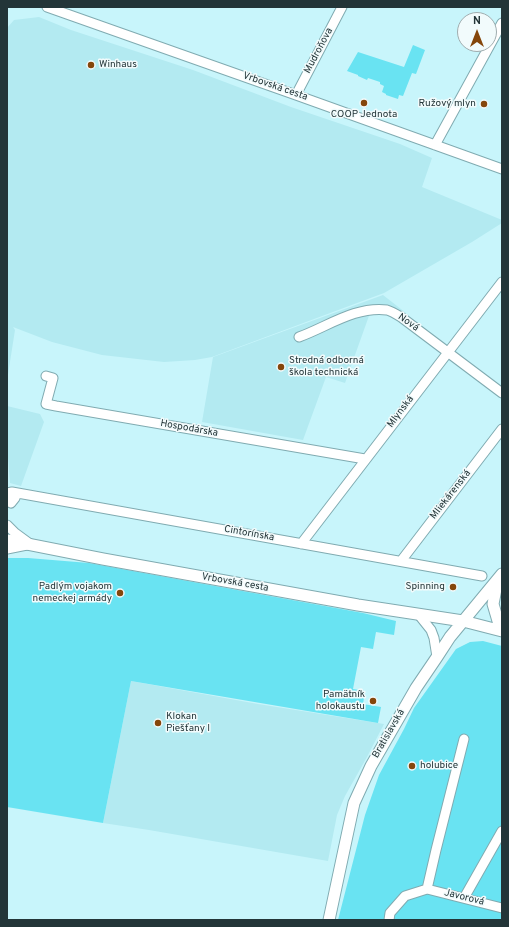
<!DOCTYPE html>
<html>
<head>
<meta charset="utf-8">
<style>
  body { margin:0 }
  #map { position:relative; width:509px; height:927px; overflow:hidden; background:#c8f5fb; font-family:Overpass,sans-serif }
  canvas { display:block }
  .frame { position:absolute; inset:0; border:8px solid #233538; pointer-events:none }
  .north { position:absolute; left:457px; top:12px; width:40px; height:40px; box-sizing:border-box; background:#f2fbfc; border:1px solid #9facae; border-radius:50%; rotate:0deg; font-size:11px; font-weight:700; line-height:16px; text-align:center; color:#233538 }
  .north::after { content:''; display:block; margin:auto; width:14px; height:18px; background:#85460b; clip-path:polygon(50% 0,100% 100%,50% 72%,0 100%) }
</style>
</head>
<body>
<div id="map">
<canvas width="509" height="927"></canvas>
<div class="frame"></div>
<div class="north">N</div>
</div>
<script>
const context = document.querySelector('canvas').getContext('2d');
context.lineJoin = 'round';
function paint(path, color) {
  context.fillStyle = color;
  context.fill(path, 'evenodd');
}
function stroke(path, color, width, dash) {
  context.strokeStyle = color;
  context.lineWidth = width;
  context.lineCap = dash ? 'butt' : 'round';
  context.setLineDash(dash || []);
  context.stroke(path);
}
function drawText(font, color, halo, rows, align = 'center') {
  context.font = font + ' Overpass,sans-serif';
  context.lineWidth = 3;
  context.setLineDash([]);
  context.textBaseline = 'middle';
  context.strokeStyle = halo;
  context.fillStyle = color;
  for (const [text, x, y, turn = 0] of rows) {
    context.save();
    context.translate(x, y);
    context.rotate((+turn || 0) * Math.PI / 180);
    context.textAlign = isNaN(turn) ? turn : align;
    if (halo) context.strokeText(text, 0, 0);
    context.fillText(text, 0, 0);
    context.restore();
  }
}
paint(new Path2D(`
  M 39,17 L 71,30 L 193,70 L 291,107 L 400,144 L 432,158 L 422,187 L 502,220 L 502,223 L 472,242 L 384,293 L 212,357 L 195,360 L 164,362 L 102,355 L 52,342 L 13,327 L 15,330 L 7,381 L 7,28 L 14,20 Z
  M 383,295 L 406,313 L 400,321 L 392,316 L 378,313 L 370,313 L 345,383 L 326,377 L 303,440 L 202,422 L 213,357 Z
  M 7,406 L 40,414 L 44,422 L 21,486 L 10,483 L 7,445 Z
  M 131,681 L 258,704 L 384,724 L 367,757 L 345,796 L 337,815 L 328,861 L 149,830 L 103,823 Z`), '#b3eaf1');
paint(new Path2D(`
  M 413,45 L 425,50 L 416,74 L 412,73 L 403,96 L 399,95 L 398,99 L 386,95 L 386,94 L 382,92 L 384,86 L 380,84 L 380,82 L 368,78 L 367,80 L 358,76 L 358,75 L 347,71 L 358,52 L 404,67 Z
  M 7,558 L 28,558 L 89,563 L 363,613 L 396,621 L 394,635 L 376,632 L 373,649 L 361,647 L 353,689 L 365,691 L 363,704 L 381,707 L 378,723 L 131,681 L 103,823 L 7,807 Z
  M 483,641 L 502,646 L 502,920 L 338,920 L 365,815 L 379,775 L 404,729 L 414,708 L 456,649 L 470,642 Z`), '#69e3f2');
const minor = new Path2D(`
  M 47,7 L 296,95 L 502,169
  M 296,95 L 342,7
  M 435,145 L 502,23
  M 299,337 C 327,327 355,306 387,310 C 391,311 396,314 401,317 L 502,393
  M 46,376 L 53,378 L 46,404 L 56,406 L 365,459
  M 7,493 L 12,492 L 482,576
  M 7,499 L 7,501 L 11,503 L 15,498 L 16,494
  M 7,525 L 15,533 L 30,544
  M 301,544 L 502,282
  M 7,549 L 27,545
  M 401,561 L 502,429
  M 419,615 L 431,630 L 434,638 L 437,657
  M 427,889 L 502,908
  M 464,898 L 502,831
  M 389,920 L 390,913 L 405,896 L 427,889 L 436,850 L 464,739`);
const major = new Path2D(`
  M 7,540 L 103,559 L 358,605 L 463,621 L 502,631
  M 498,579 L 493,604 L 498,621 L 502,626
  M 329,920 L 354,803 L 371,766 L 416,688 L 437,657 L 450,637 L 502,574`);
stroke(minor, '#80abb1', 11);
stroke(major, '#80abb1', 13);
stroke(minor, '#fff', 9);
stroke(major, '#fff', 11);
for (const [x, y, r, color] of [
  [91,65,4,"#85460b"],
  [364,103,4,"#85460b"],
  [484,104,4,"#85460b"],
  [281,367,4,"#85460b"],
  [453,587,4,"#85460b"],
  [120,593,4,"#85460b"],
  [373,701,4,"#85460b"],
  [158,723,4,"#85460b"],
  [412,766,4,"#85460b"]
]) {
  const dot = new Path2D();
  dot.arc(x, y, r, 0, 2 * Math.PI);
  context.fillStyle = color;
  context.fill(dot);
  stroke(dot, '#f2fbfc', 1.5);
}
drawText('10px', '#233538', '#f2fbfc', [
  ["Mudroňova",319,51,-62],
  ["Vrbovská cesta",275,87,19],
  ["Nová",408,323,35],
  ["Mlynská",401,412,-53],
  ["Hospodárska",189,429,10],
  ["Mliekárenská",451,495,-52],
  ["Cintorínska",249,534,10],
  ["Vrbovská cesta",235,583,10],
  ["Bratislavská",389,734,-60],
  ["Javorová",464,898,14]
]);
drawText('10px', '#233538', '#f2fbfc', [
  ["Winhaus",99,65],
  ["Ružový mlyn",476,104,"right"],
  ["COOP Jednota",364,115,"center"],
  ["Stredná odborná",289,361],
  ["škola technická",289,373],
  ["Padlým vojakom",112,587,"right"],
  ["nemeckej armády",112,599,"right"],
  ["Spinning",445,587,"right"],
  ["Pamätník",365,695,"right"],
  ["holokaustu",365,707,"right"],
  ["Klokan",166,717],
  ["Piešťany I",166,729],
  ["holubice",420,766]
], 'left');
</script>
</body>
</html>
